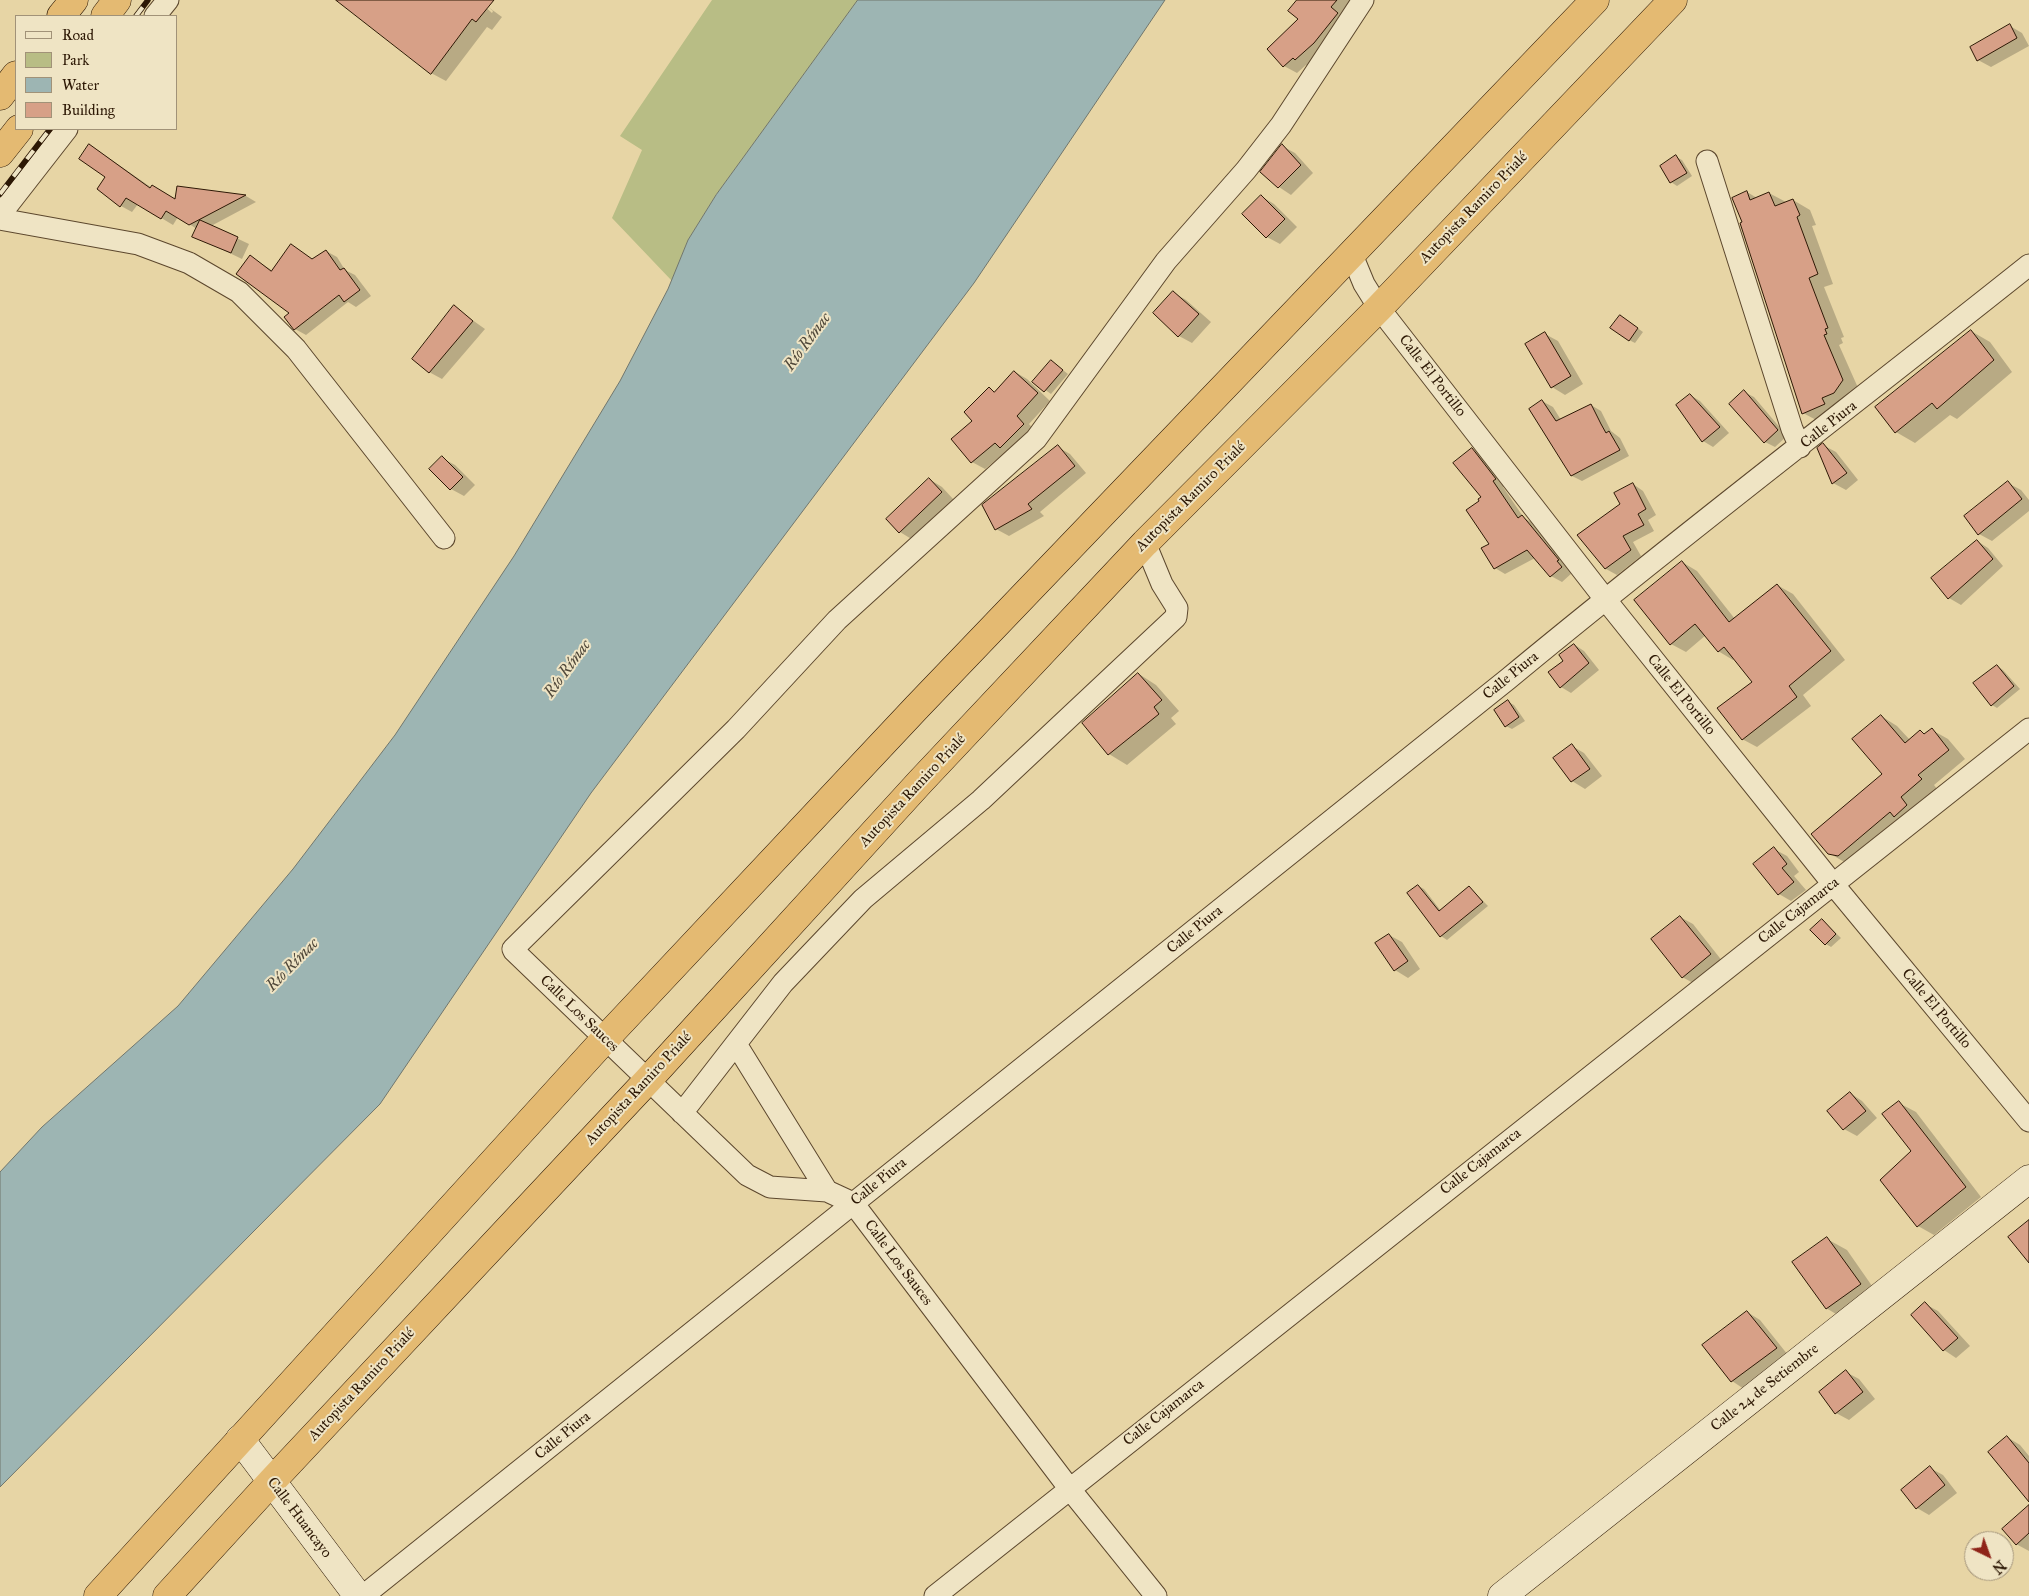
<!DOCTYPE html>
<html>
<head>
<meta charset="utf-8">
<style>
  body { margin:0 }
  #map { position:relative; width:2029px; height:1596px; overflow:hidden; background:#e7d5a5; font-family:"IM FELL Great Primer",serif }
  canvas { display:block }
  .legend { position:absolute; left:15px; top:15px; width:162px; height:115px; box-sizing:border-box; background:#efe4c4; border:1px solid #a19278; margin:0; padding:6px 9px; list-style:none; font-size:15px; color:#2d1805 }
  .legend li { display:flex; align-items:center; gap:10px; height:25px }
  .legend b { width:25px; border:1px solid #a19278 }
  .north { position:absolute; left:1964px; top:1531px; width:50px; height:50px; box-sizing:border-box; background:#efe4c4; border:1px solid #a19278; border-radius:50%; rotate:138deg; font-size:14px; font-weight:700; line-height:20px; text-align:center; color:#2d1805 }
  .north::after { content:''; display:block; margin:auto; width:18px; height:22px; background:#8f2418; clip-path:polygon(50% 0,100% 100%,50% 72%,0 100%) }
</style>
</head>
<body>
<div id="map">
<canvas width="2029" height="1596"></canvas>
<ul class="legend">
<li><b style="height:6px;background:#efe4c4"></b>Road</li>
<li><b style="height:14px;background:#b8bd85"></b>Park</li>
<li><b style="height:14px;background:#9db5b3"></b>Water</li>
<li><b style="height:14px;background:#d7a087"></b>Building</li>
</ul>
<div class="north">N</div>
</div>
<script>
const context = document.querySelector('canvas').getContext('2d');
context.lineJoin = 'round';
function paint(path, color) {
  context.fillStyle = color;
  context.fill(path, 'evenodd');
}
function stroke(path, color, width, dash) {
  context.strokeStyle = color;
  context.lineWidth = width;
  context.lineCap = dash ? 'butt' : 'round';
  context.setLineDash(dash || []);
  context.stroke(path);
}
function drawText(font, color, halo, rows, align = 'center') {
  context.font = font + ' "IM FELL Great Primer",serif';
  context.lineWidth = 4;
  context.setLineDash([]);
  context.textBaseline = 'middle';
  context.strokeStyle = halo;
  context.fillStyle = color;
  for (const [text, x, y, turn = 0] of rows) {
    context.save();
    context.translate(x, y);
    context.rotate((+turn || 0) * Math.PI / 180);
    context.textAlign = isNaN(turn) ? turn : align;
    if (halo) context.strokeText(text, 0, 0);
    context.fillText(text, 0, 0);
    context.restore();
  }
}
paint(new Path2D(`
  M 712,0 L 858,0 L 716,195 L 688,240 L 672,281 L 612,218 L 642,150 L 620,136 Z`), '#b8bd85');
const water = new Path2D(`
  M 858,0 L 1165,0 L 974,283 L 591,793 L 380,1104 L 0,1487 L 0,1172 L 42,1127 L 178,1006 L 293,869 L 395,735 L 514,556 L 620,381 L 668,289 L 688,240 L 716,195 Z`);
paint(water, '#9db5b3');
stroke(water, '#70766d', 1);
paint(new Path2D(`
  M 339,0 L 478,0 L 492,13 L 493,11 L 484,4 L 502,17 L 492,30 L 487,27 L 446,81 L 431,73 Z
  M 1298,0 L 1355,0 L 1309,66 L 1306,65 L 1297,73 L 1284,66 L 1269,49 L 1299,19 Z
  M 2010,26 L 2022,33 L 2029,46 L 1991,67 L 1978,60 Z
  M 90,145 L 152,188 L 176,201 L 178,187 L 246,196 L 256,202 L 211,226 L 249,244 L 242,259 L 194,236 L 197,229 L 178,217 L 173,225 L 138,204 L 132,212 L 121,206 Z
  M 1282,146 L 1295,153 L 1313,173 L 1291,195 L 1279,187 Z
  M 1676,157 L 1682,160 L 1692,176 L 1677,186 L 1671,182 Z
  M 1747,192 L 1757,198 L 1769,193 L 1786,202 L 1793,200 L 1810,210 L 1816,225 L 1812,226 L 1833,284 L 1824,287 L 1844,337 L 1841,338 L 1843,343 L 1839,345 L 1859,390 L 1820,422 L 1803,413 L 1744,223 Z
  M 1261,196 L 1274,204 L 1297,227 L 1280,244 L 1267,237 L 1244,214 Z
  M 292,246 L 313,260 L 326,251 L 337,257 L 345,270 L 355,275 L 371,296 L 356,307 L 348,302 L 306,335 L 295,329 L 291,313 L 251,257 L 273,271 Z
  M 1173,292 L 1186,300 L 1211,322 L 1192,343 L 1179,336 Z
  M 454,307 L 485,329 L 442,379 L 429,372 Z
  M 1626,320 L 1643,332 L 1635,343 L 1629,340 Z
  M 1971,331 L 1990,342 L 2012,372 L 1957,419 L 1950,415 L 1915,443 L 1896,432 L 1876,408 Z
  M 1545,334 L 1558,341 L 1583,384 L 1565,395 L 1552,387 L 1526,345 Z
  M 1051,361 L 1068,374 L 1051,394 L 1034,382 Z
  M 1015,372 L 1027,379 L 1050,401 L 1029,424 L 1036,432 L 1013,455 L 1007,451 L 985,469 L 972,462 L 974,421 L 989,389 L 995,393 Z
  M 1744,392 L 1754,397 L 1787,436 L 1775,447 L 1765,442 Z
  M 1690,395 L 1700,401 L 1729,433 L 1713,447 L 1703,441 Z
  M 1542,401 L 1553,407 L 1561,420 L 1591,405 L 1601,411 L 1611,431 L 1620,438 L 1629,456 L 1582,481 L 1572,476 Z
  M 1823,445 L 1836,452 L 1858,480 L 1846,490 L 1833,483 Z
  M 1058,447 L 1070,454 L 1086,473 L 1040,512 L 1044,516 L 1009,536 L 996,529 L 983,506 Z
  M 1472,449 L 1482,455 L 1506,485 L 1503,487 L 1524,518 L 1533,523 L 1572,573 L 1562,582 L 1551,576 L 1535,558 L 1505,574 L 1495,568 L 1481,502 L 1483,497 Z
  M 442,458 L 455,465 L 475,485 L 464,496 L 451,489 Z
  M 929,479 L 942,487 L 954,500 L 913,540 L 900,532 L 887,519 Z
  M 2008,483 L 2021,490 L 2029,500 L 2029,511 L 1992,541 L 1979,534 Z
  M 1633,484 L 1643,491 L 1656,515 L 1648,520 L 1654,531 L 1633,542 L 1641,556 L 1617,575 L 1606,569 L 1579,535 L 1622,504 Z
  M 1977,541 L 1988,548 L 2003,566 L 1961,605 L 1949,598 L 1933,579 Z
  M 1682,562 L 1697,571 L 1735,619 L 1777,585 L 1793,594 L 1845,660 L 1803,695 L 1811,706 L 1757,747 L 1742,739 L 1753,682 L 1735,658 L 1733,660 L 1718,651 L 1706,635 L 1686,652 L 1671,644 Z
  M 1575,645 L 1584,651 L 1599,670 L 1571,693 L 1561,687 Z
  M 1997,666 L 2003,670 L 2020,689 L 1997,708 L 1992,705 Z
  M 1139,674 L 1156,685 L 1179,711 L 1171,718 L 1176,724 L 1127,765 L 1109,754 L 1084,723 Z
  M 1508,702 L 1514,705 L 1525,721 L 1512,729 L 1506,726 Z
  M 1881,716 L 1897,726 L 1910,740 L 1920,731 L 1926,735 L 1932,730 L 1948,739 L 1965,759 L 1934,785 L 1937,789 L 1846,863 L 1829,853 L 1884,774 Z
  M 1572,746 L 1584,753 L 1602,776 L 1585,789 L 1572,781 L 1555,758 Z
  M 1774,849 L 1787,856 L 1799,872 L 1794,876 L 1806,890 L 1791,901 L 1779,894 Z
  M 1418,886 L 1424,889 L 1441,911 L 1469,887 L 1488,906 L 1447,940 L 1441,936 L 1409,893 Z
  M 1680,917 L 1693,924 L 1723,962 L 1695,984 L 1682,977 Z
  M 1822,920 L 1841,938 L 1831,947 L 1826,944 Z
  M 1389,935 L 1402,942 L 1420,969 L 1408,978 L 1395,970 Z
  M 1850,1093 L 1862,1101 L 1877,1118 L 1857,1136 L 1844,1129 Z
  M 1899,1103 L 1916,1112 L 1981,1197 L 1934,1235 L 1918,1226 L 1913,1151 Z
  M 1827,1239 L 1847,1250 L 1879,1296 L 1846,1320 L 1826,1308 Z
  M 1925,1304 L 1938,1311 L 1970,1346 L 1956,1358 L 1944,1350 L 1912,1315 Z
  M 1747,1312 L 1760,1320 L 1788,1355 L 1744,1389 L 1732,1381 Z
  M 1846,1372 L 1859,1379 L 1875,1399 L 1849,1420 L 1836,1413 Z
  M 2007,1437 L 2020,1445 L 2029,1456 L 2029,1500 Z
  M 1930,1468 L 1943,1475 L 1957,1493 L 1929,1515 L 1917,1508 Z
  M 2029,1509 L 2029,1551 L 2016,1544 Z`), '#0003');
const building = new Path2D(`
  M 336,0 L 494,0 L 476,22 L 472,19 L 431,74 Z
  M 1297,0 L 1337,0 L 1331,7 L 1338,13 L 1314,43 L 1295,60 L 1293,58 L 1283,67 L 1267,49 L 1298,19 L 1288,11 Z
  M 2010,24 L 2017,38 L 1977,61 L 1970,47 Z
  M 89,144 L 150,188 L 152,185 L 175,199 L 177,186 L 246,195 L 189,225 L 166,211 L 161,219 L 126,198 L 120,207 L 97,189 L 105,177 L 79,159 Z
  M 1282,144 L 1301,165 L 1278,188 L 1260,172 Z
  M 1676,155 L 1687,173 L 1670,183 L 1660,166 Z
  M 1747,191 L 1750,200 L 1769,192 L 1775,206 L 1793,199 L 1800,215 L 1797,217 L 1818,274 L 1809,278 L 1828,328 L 1825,329 L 1827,334 L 1824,335 L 1843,380 L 1834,393 L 1822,398 L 1825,404 L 1802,414 L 1740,223 L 1742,222 L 1732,198 Z
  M 1261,195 L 1285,219 L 1266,238 L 1242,214 Z
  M 200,220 L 238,237 L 231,253 L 192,237 Z
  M 291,244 L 312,259 L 326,250 L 340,270 L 344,268 L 360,290 L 344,302 L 339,295 L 294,330 L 284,317 L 289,313 L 236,274 L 250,255 L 271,271 Z
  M 1173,291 L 1199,314 L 1178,337 L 1153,313 Z
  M 454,305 L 473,321 L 429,373 L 412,359 Z
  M 1620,315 L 1638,328 L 1629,341 L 1610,328 Z
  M 1971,330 L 1994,360 L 1937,409 L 1932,403 L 1895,433 L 1875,407 Z
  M 1545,332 L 1571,376 L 1551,388 L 1525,344 Z
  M 1051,360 L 1063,370 L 1044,392 L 1032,382 Z
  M 1014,371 L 1038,393 L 1017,416 L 1024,424 L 1000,448 L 995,443 L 971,463 L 951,439 L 972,421 L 964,412 L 989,387 L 994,392 Z
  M 1744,390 L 1778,430 L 1764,443 L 1729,404 Z
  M 1690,394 L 1720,427 L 1702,442 L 1676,405 Z
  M 1542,400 L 1556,421 L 1591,404 L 1601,424 L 1606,433 L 1609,431 L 1620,450 L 1571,476 L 1529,409 Z
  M 1823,443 L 1847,473 L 1832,484 L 1817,448 Z
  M 1058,445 L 1075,466 L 1028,504 L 1032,509 L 995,530 L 982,505 Z
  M 1472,448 L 1496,479 L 1493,481 L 1518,518 L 1522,515 L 1559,560 L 1557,561 L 1562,567 L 1550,577 L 1527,550 L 1494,569 L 1481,548 L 1489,544 L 1466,510 L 1479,501 L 1478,499 L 1481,497 L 1453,463 Z
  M 442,456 L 463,477 L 450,490 L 429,469 Z
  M 929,478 L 942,492 L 899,533 L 886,519 Z
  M 2008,481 L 2022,499 L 1978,535 L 1964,516 Z
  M 1633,483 L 1646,509 L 1638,514 L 1644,525 L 1623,536 L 1631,550 L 1605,569 L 1577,535 L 1620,504 L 1614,493 Z
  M 1977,540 L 1993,559 L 1948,599 L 1931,578 Z
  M 1682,561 L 1729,622 L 1777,584 L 1831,651 L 1789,686 L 1797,697 L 1742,740 L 1717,708 L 1752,682 L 1724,647 L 1718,652 L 1695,624 L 1670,645 L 1634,600 Z
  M 1574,644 L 1589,663 L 1560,688 L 1548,672 L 1563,661 L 1559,655 Z
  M 1997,665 L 2014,686 L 1991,706 L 1973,683 Z
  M 1138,673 L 1162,700 L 1154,707 L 1159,714 L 1108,755 L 1082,723 Z
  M 1508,700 L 1519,717 L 1505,727 L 1494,710 Z
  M 1881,715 L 1905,743 L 1920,730 L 1924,734 L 1932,728 L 1949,750 L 1918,775 L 1922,779 L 1901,797 L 1907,805 L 1894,817 L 1890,812 L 1838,856 L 1828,854 L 1811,834 L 1882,774 L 1852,739 Z
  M 1572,744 L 1590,769 L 1571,782 L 1553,758 Z
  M 1774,847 L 1787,864 L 1782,868 L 1794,882 L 1778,895 L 1753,864 Z
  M 1418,885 L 1439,911 L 1469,886 L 1483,902 L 1440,937 L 1407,893 Z
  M 1680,916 L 1711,954 L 1682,978 L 1651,939 Z
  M 1822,919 L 1836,934 L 1825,945 L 1810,930 Z
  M 1389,934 L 1408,961 L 1394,971 L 1375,943 Z
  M 1850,1092 L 1866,1111 L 1843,1130 L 1827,1111 Z
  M 1899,1101 L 1966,1187 L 1917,1227 L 1880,1180 L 1911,1151 L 1882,1114 Z
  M 2029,1220 L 2029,1263 L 2008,1237 Z
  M 1827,1237 L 1861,1284 L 1826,1309 L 1792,1262 Z
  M 1925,1302 L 1958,1338 L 1943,1351 L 1911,1315 Z
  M 1747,1311 L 1777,1348 L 1731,1382 L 1702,1345 Z
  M 1846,1370 L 1863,1392 L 1835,1414 L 1819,1392 Z
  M 2007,1436 L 2029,1463 L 2029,1502 L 1988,1452 Z
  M 1930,1466 L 1945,1485 L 1916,1509 L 1901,1490 Z
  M 2029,1505 L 2029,1533 L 2016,1545 L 2002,1529 Z`);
paint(building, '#d7a087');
stroke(building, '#2d1805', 1);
const street = new Path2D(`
  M 155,16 L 168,0
  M 1707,161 L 1792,429 L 1800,447
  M 0,215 L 67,129
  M 0,219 L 138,244 L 189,263 L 239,292 L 296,349 L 444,538
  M 1352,255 L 1364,284 L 1379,308 L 1605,599 L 1833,884 L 2029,1121
  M 736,1044 L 827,1191
  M 682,1113 L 783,983 L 863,899 L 981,800 L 1176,617 L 1177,608 L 1162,584 L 1145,543
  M 363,1596 L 1508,679 C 1679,537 1856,403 2029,265
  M 935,1596 L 2029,729
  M 1156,1596 L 1069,1488 L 853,1203 L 827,1191 L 770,1187 L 747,1175 L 514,951 L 513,949 L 736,729 L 837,620 L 1036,439 L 1166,261 L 1246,170 L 1281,125 L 1363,0`);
const secondary = new Path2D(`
  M 240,1439 L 358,1596
  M 1502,1596 L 2029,1179`);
const highway = new Path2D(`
  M 61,16 L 74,0
  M 105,16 L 117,0
  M 0,96 L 16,75
  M 0,153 L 19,129
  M 98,1596 L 605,1039 L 917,707 L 1595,0
  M 167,1596 L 272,1481 L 648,1080 L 920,782 L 1145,543 L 1379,308 L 1673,0`);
stroke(street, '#5c472d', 23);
stroke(secondary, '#2d1805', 29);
stroke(highway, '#2d1805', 29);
stroke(street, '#efe4c4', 21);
stroke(secondary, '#efe4c4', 28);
stroke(highway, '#e4ba72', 28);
const rail = new Path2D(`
  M 136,16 L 148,0
  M 0,194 L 50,129`);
stroke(rail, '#2d1805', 5.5);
stroke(rail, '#efe4c4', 4, [11]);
drawText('15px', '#2d1805', '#efe4c4', [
  ["Autopista Ramiro Prialé",1474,208,-46],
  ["Calle El Portillo",1432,376,52],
  ["Calle Piura",1829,425,-38],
  ["Autopista Ramiro Prialé",1191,497,-45],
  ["Calle Piura",1511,676,-39],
  ["Calle El Portillo",1681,695,51],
  ["Autopista Ramiro Prialé",913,791,-47],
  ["Calle Cajamarca",1799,911,-38],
  ["Calle Piura",1195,930,-39],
  ["Calle El Portillo",1936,1009,50],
  ["Calle Los Sauces",579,1014,44],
  ["Autopista Ramiro Prialé",639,1089,-47],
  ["Calle Cajamarca",1481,1162,-38],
  ["Calle Piura",879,1182,-39],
  ["Calle Los Sauces",898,1263,53],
  ["Autopista Ramiro Prialé",362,1385,-47],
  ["Calle 24 de Setiembre",1765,1388,-38],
  ["Calle Cajamarca",1164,1413,-38],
  ["Calle Piura",563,1436,-39],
  ["Calle Huancayo",299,1518,53]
]);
drawText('italic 16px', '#4f4739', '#efe4c4', [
  ["Río Rímac",808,342,-54],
  ["Río Rímac",568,669,-54],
  ["Río Rímac",293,965,-46]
]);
</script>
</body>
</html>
